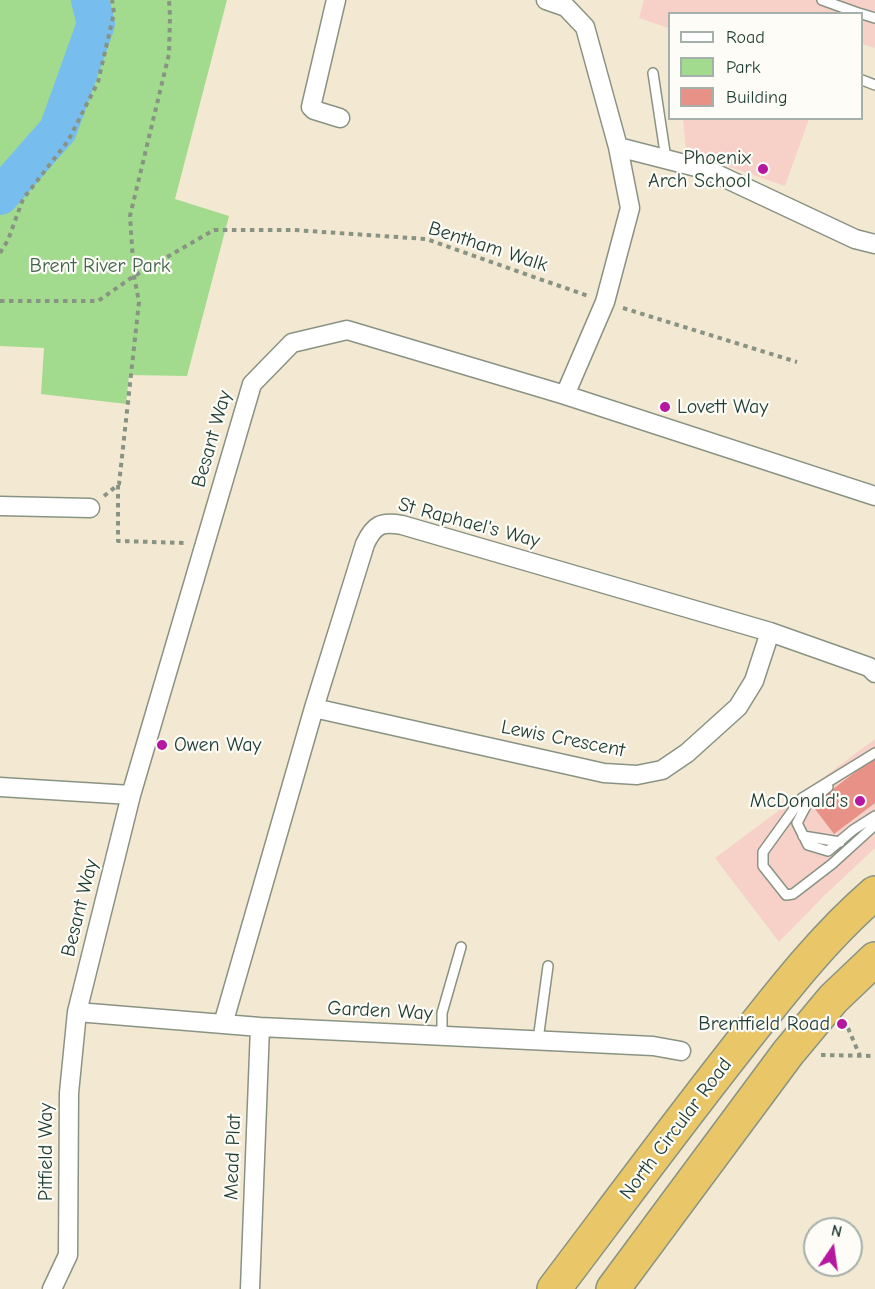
<!DOCTYPE html>
<html>
<head>
<meta charset="utf-8">
<style>
  body { margin:0 }
  #map { position:relative; width:875px; height:1289px; overflow:hidden; background:#f3e9d2; font-family:"Comic Neue",sans-serif }
  canvas { display:block }
  .legend { position:absolute; left:668px; top:12px; width:195px; height:108px; box-sizing:border-box; background:#fdfcf7; border:2px solid #a4b0a9; margin:0; padding:8px 10px; list-style:none; font-size:18px; color:#1f3d34 }
  .legend li { display:flex; align-items:center; gap:12px; height:30px }
  .legend b { width:30px; border:2px solid #a4b0a9 }
  .north { position:absolute; left:803px; top:1217px; width:60px; height:60px; box-sizing:border-box; background:#fdfcf7; border:2px solid #a4b0a9; border-radius:50%; rotate:13deg; font-size:16px; font-weight:700; line-height:24px; text-align:center; color:#1f3d34 }
  .north::after { content:''; display:block; margin:auto; width:21px; height:27px; background:#b5179e; clip-path:polygon(50% 0,100% 100%,50% 72%,0 100%) }
</style>
</head>
<body>
<div id="map">
<canvas width="875" height="1289"></canvas>
<ul class="legend">
<li><b style="height:8px;background:#fff"></b>Road</li>
<li><b style="height:16px;background:#a2db8e"></b>Park</li>
<li><b style="height:16px;background:#e89287"></b>Building</li>
</ul>
<div class="north">N</div>
</div>
<script>
const context = document.querySelector('canvas').getContext('2d');
context.lineJoin = 'round';
function paint(path, color) {
  context.fillStyle = color;
  context.fill(path, 'evenodd');
}
function stroke(path, color, width, dash) {
  context.strokeStyle = color;
  context.lineWidth = width;
  context.lineCap = dash ? 'butt' : 'round';
  context.setLineDash(dash || []);
  context.stroke(path);
}
function drawText(font, color, halo, rows, align = 'center') {
  context.font = font + ' "Comic Neue",sans-serif';
  context.lineWidth = 4.5;
  context.setLineDash([]);
  context.textBaseline = 'middle';
  context.strokeStyle = halo;
  context.fillStyle = color;
  for (const [text, x, y, turn = 0] of rows) {
    context.save();
    context.translate(x, y);
    context.rotate((+turn || 0) * Math.PI / 180);
    context.textAlign = isNaN(turn) ? turn : align;
    if (halo) context.strokeText(text, 0, 0);
    context.fillText(text, 0, 0);
    context.restore();
  }
}
paint(new Path2D(`
  M 644,0 L 875,0 L 875,48 L 862,44 L 862,14 L 670,14 L 669,33 L 668,28 L 639,18 Z
  M 683,119 L 683,118 L 809,119 L 785,186 L 686,152 Z
  M 875,739 L 875,848 L 825,895 L 779,942 L 715,858 Z`), '#f7d1c8');
paint(new Path2D(`
  M 0,0 L 227,0 L 175,199 L 229,216 L 187,376 L 129,375 L 126,404 L 41,394 L 44,348 L 0,346 Z`), '#a2db8e');
stroke(new Path2D(`
  M 0,196 L 58,130 L 96,24 L 90,0`), '#77bdee', 38);
paint(new Path2D(`
  M 875,757 L 875,803 L 834,834 L 812,805 Z`), '#e89287');
const lane = new Path2D(`
  M 822,0 L 861,14
  M 862,14 L 875,18
  M 653,73 L 666,159
  M 862,80 L 875,85
  M 875,753 L 802,798 L 763,852 L 763,866 L 786,895 L 793,894 L 832,864 L 875,825
  M 828,787 L 807,804 L 797,823 L 808,845 L 828,851 L 853,830 L 875,816
  M 803,836 L 840,842
  M 442,1036 L 442,1013 L 461,947
  M 538,1040 L 548,966`);
const street = new Path2D(`
  M 336,0 L 311,107 L 314,110 L 340,118
  M 546,0 L 566,7 L 585,27 L 618,147 L 630,208 L 605,302 L 565,395
  M 618,147 L 708,170 L 855,239 L 875,244
  M 0,506 L 90,508
  M 314,708 L 604,773 L 637,775 L 662,770 L 687,753 L 738,707 L 754,681 L 770,632
  M 0,787 L 131,795
  M 77,1012 L 260,1027 L 653,1046 L 681,1051
  M 223,1024 L 314,708 L 365,544 C 374,525 381,521 402,525 L 770,632 L 869,667 L 875,673
  M 52,1289 L 68,1255 L 69,1093 L 77,1012 L 131,795 L 252,384 L 292,343 L 347,330 L 565,395 L 875,496
  M 250,1289 L 260,1027`);
const highway = new Path2D(`
  M 554,1289 C 616,1207 678,1123 742,1042 C 783,990 824,937 875,893
  M 613,1289 L 788,1053 L 833,999 L 875,959`);
stroke(lane, '#899383', 12);
stroke(street, '#899383', 21);
stroke(highway, '#899383', 36);
stroke(new Path2D(`
  M 0,253 L 8,240 L 23,199 L 68,141 L 98,82 L 114,13 L 112,0
  M 0,301 L 98,301 L 134,276 L 214,230 L 294,230 L 426,239 L 588,296
  M 623,308 L 797,362
  M 118,485 L 118,541 L 186,543
  M 104,496 L 119,484 L 139,302 L 134,276 L 130,216 L 169,54 L 170,16 L 169,0
  M 848,1028 L 860,1056
  M 821,1055 L 875,1056`), '#899383', 4, [4.5, 4.5]);
stroke(lane, '#fff', 9);
stroke(street, '#fff', 18);
stroke(highway, '#e9c769', 33);
for (const [x, y, r, color] of [
  [763,169,6,"#b5179e"],
  [665,407,6,"#b5179e"],
  [162,745,6,"#b5179e"],
  [860,801,6,"#b5179e"],
  [842,1024,6,"#b5179e"]
]) {
  const dot = new Path2D();
  dot.arc(x, y, r, 0, 2 * Math.PI);
  context.fillStyle = color;
  context.fill(dot);
  stroke(dot, '#fdfcf7', 2);
}
drawText('20px', '#1f3d34', '#fdfcf7', [
  ["Phoenix",751,158],
  ["Arch School",751,181],
  ["Lovett Way",677,407,"left"],
  ["Owen Way",174,745,"left"],
  ["McDonald's",848,801],
  ["Brentfield Road",830,1024]
], 'right');
drawText('20px', '#1f3d34', '#fdfcf7', [
  ["Bentham Walk",488,247,18],
  ["Besant Way",212,439,-74],
  ["St Raphael's Way",469,523,15],
  ["Lewis Crescent",563,739,11],
  ["Besant Way",80,908,-76],
  ["Garden Way",380,1011,3],
  ["North Circular Road",676,1129,-53],
  ["Pitfield Way",46,1152,-90],
  ["Mead Plat",233,1157,-88]
]);
drawText('20px', '#40644a', '#fdfcf7', [
  ["Brent River Park",100,266]
]);
</script>
</body>
</html>
